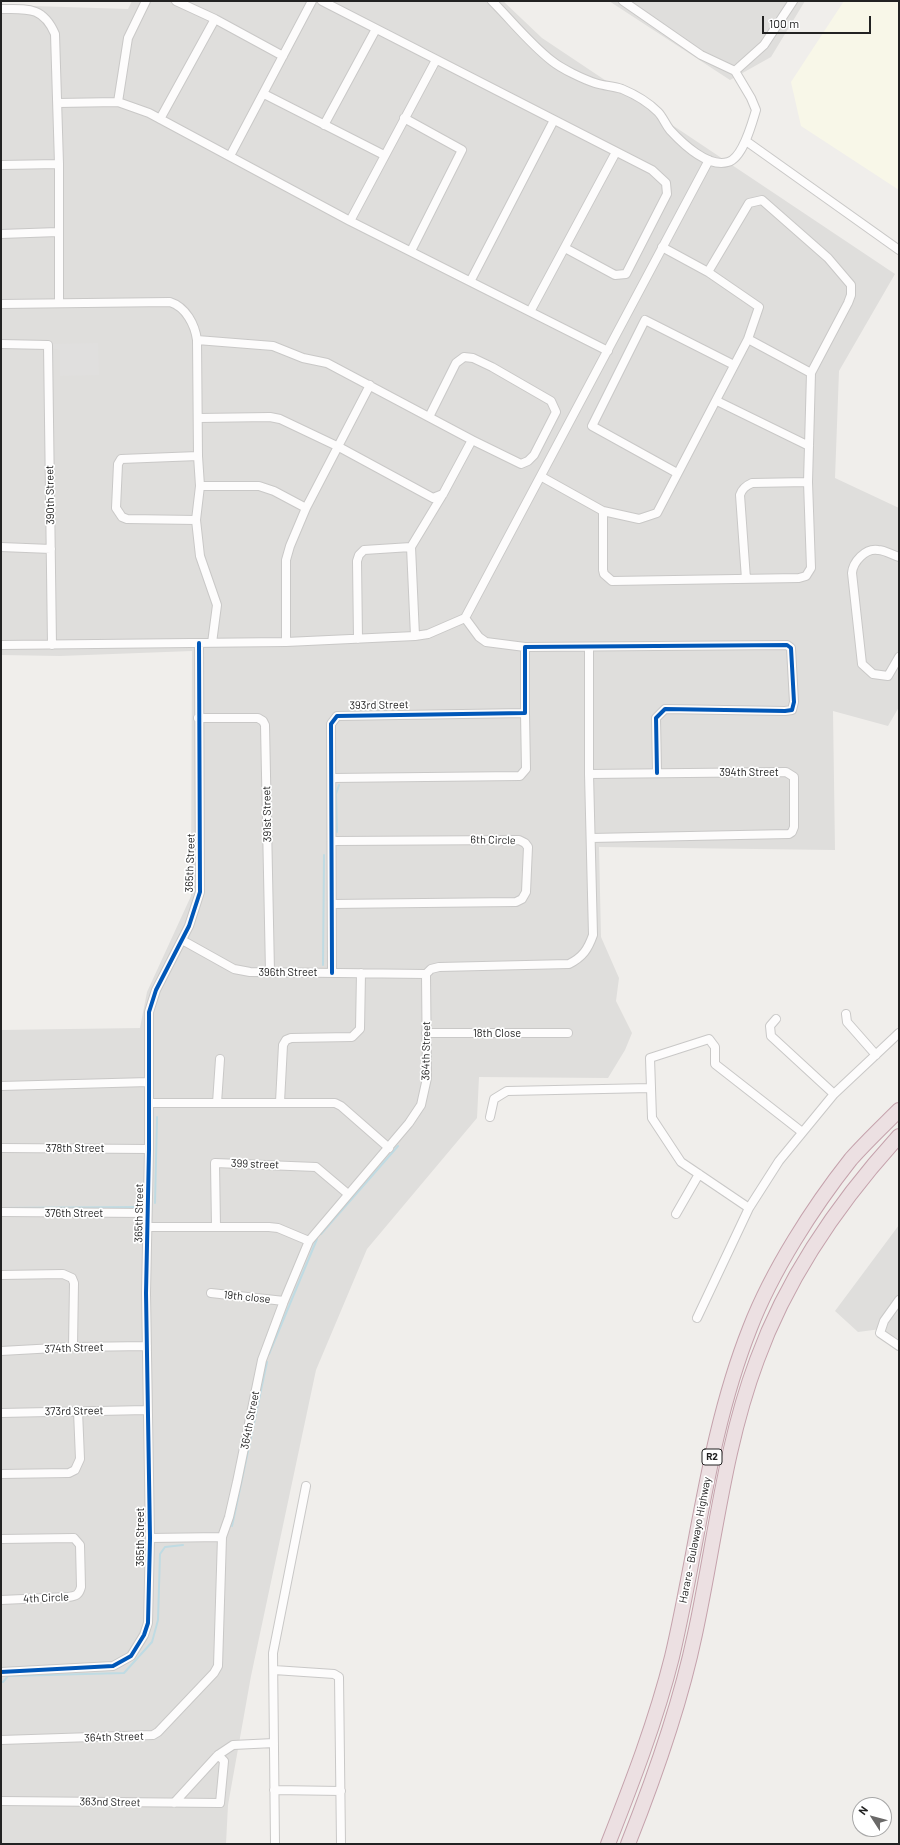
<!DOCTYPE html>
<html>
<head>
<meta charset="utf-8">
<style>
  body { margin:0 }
  #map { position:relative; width:900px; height:1845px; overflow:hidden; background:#f0eeeb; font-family:Barlow,sans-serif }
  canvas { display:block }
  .frame { position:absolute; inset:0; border:2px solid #222; pointer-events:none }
  .north { position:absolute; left:852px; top:1797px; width:40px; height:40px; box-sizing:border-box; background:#fff; border:1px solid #a7a7a7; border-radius:50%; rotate:306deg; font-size:11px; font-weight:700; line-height:16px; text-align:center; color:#222 }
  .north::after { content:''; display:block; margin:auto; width:14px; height:18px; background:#6a6968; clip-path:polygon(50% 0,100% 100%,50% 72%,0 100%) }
  .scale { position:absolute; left:762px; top:16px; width:109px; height:18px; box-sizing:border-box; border:2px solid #222; border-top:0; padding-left:5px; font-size:12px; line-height:14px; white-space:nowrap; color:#222; -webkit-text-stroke:3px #fff; paint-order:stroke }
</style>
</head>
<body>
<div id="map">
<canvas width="900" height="1845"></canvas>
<div class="frame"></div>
<div class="north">N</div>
<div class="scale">100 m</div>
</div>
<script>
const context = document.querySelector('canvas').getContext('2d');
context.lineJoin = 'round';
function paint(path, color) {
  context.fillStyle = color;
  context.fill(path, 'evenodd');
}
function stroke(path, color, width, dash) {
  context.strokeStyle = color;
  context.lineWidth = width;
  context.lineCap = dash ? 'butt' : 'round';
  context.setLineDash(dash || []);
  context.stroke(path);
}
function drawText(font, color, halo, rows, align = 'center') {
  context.font = font + ' Barlow,sans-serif';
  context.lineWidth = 3.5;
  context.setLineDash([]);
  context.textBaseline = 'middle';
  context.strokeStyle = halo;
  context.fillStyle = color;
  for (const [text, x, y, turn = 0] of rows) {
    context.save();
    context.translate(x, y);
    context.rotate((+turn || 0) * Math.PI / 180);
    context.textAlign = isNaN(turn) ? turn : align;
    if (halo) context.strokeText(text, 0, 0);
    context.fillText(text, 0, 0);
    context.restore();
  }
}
paint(new Path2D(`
  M 132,1 L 503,1 L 542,38 L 895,274 L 839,371 L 835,478 L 899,508 L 899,707 L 888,726 L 833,711 L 835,850 L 599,847 L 601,937 L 619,978 L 616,1001 L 632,1033 L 625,1050 L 608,1078 L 479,1077 L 477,1118 L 367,1249 L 316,1370 L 251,1676 L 228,1805 L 226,1844 L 1,1844 L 1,1030 L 140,1028 L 147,992 L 191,896 L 192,651 L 60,656 L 1,655 L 1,5 L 128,9 Z
  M 609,1 L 805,1 L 771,57 L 730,80 Z
  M 899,1225 L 899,1341 L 881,1329 L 858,1332 L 835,1311 Z`), '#dfdedc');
paint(new Path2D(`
  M 844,1 L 899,1 L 899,190 L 801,126 L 791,82 Z`), '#f8f7e8');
paint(new Path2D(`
  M 98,343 L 99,375 L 60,376 L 60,350 L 52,348 L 52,344 Z`), '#e0dfde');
stroke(new Path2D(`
  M 337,832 L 336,794 L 339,785
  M 323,965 L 324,855
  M 155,1203 L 157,1117
  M 1,1208 L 140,1207
  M 321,1234 L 398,1146
  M 269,1354 L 317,1239
  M 232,1526 L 267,1362
  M 3,1682 L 8,1676 L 124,1673 L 152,1642 L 158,1620 L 160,1554 L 165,1547 L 183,1545`), '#bfdbe3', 2);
const street = new Path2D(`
  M 176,1 L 215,19 L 283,56
  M 322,1 L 652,170 L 666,183 L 667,194 L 626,274 L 615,275 L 565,248
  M 492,1 C 512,21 530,44 552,61 C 562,69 583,79 595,83 C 604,86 613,86 622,89 C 634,94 649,103 658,112 C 663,117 665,124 670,130 C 682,143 708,168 728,162 C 743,158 752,123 756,110 L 751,98 L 735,71 L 701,55 L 623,1
  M 1,9 C 27,9 43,6 55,34 L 59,164 L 59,302
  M 735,71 L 764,45 L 793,1
  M 264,94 L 384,155
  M 118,102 L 128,38 L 146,1
  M 58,103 L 118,102 L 149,113 L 350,221 L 608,351
  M 404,118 L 462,150 L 411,251
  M 160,119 L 215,19
  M 324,125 L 376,29
  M 746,141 L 899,250
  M 230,156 L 312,1
  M 1,165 L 59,164
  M 350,221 L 436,60
  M 1,234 L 58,232
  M 471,280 L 554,120
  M 1,304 L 170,302 C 186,307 195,325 197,340 L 198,456 L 200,486 L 196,520 L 200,556 L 217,605 L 212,643
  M 531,310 L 616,152
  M 748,339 L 811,373
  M 197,340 L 273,346 L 303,358 L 327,363 L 472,440 L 521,464 L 528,461 L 534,455 L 556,412 L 551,401 L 492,367 L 473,358 L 464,357 L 456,363 L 429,417
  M 1,344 L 48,345 L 52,645
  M 717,401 L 809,446
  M 199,418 L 270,417 L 280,419 L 339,447 L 433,498 L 443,494
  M 677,473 L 592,426 L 645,320 L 734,365
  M 542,477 L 603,511 L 639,519 L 657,513 L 748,339 L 759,307 L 708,272 L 662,247
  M 200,486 L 259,486 L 274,491 L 306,508
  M 603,511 L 603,570 L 604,574 L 612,581 L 799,578 L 806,576 L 811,568 L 808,482 L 811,373 L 848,303 L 851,295 L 851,285 L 828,258 L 762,200 L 749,203 L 708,272
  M 196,520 L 127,519 L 122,517 L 116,508 L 118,464 L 121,459 L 198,456
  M 1,547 L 51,549
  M 899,557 C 892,555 885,550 878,550 C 865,548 853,562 852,573 L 862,664 L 873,674 L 888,676 L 899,657
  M 746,579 L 740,495 C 742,489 745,486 752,483 L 808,482
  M 465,618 L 709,160
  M 415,636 L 411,547 L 443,494 L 472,440
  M 358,639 L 357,561 L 359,555 L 364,550 L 411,547
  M 286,642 L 286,560 L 290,546 L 306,508 L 370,385
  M 1,645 L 286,642 L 415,636 L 428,634 L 465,618 L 479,637 L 486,642 L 525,647
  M 198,718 L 258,718 L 263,721 L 265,725 L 270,972
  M 589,774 L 786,772 L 794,777 L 794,827 L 792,832 L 789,834 L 591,838
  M 332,778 L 520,776 L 526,769 L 525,713
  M 332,904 L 516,902 L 522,899 L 526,892 L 528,847 L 525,843 L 519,840 L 333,841
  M 182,940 L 234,969 L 250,972 L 426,974
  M 332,973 L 331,724 L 337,716 L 525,713 L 525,647 L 787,645 L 791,648 L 794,702 L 792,710 L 785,711 L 665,709 L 656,718 L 657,773
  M 426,974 L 431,969 L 439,967 L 569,964 C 583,957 588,949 593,935 L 589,774 L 589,648
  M 846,1014 L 847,1022 L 876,1055
  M 776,1019 L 770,1026 L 771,1036 L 834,1094
  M 426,1033 L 568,1033
  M 1,1086 L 149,1082
  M 280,1102 L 283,1045 L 286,1040 L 291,1038 L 352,1037 L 360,1029 L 361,973
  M 149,1103 L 335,1103 L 341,1106 L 389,1148
  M 217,1103 L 220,1059
  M 490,1117 L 494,1099 L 507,1091 L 651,1088
  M 1,1148 L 149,1149
  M 749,1208 L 681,1162 L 652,1118 L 650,1058 L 709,1039 L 715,1047 L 715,1064 L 802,1132
  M 1,1212 L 147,1213
  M 676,1214 L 699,1174
  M 216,1226 L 215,1163 L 316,1167 L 348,1194
  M 147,1227 L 269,1227 L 278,1228 L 309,1241
  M 1,1275 L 63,1274 L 72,1278 L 74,1283 L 73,1347
  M 211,1293 L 284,1301
  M 899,1300 L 884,1321 L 880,1333 L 899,1346
  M 697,1318 L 749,1208 L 779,1161 L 834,1094 L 899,1033
  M 1,1351 L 73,1347 L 147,1346
  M 1,1413 L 147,1410
  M 1,1474 L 69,1473 L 75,1470 L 80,1459 L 78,1411
  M 150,1538 L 222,1537
  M 1,1539 L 74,1538 L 80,1545 L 81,1587 C 79,1595 76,1596 68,1597 L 1,1600
  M 274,1670 L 334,1674 L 339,1677 L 341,1844
  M 1,1672 L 113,1666 L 131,1656 L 144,1635 L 148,1623 L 150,1538 L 146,1293 L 149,1149 L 149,1012 L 156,990 L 189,926 L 200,892 L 199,643
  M 1,1740 L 153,1735 L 158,1732 L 214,1673 L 218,1666 L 222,1537 L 229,1517 L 237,1482 L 262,1360 L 284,1301 L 309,1241 L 409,1123 L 421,1105 L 427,1078 L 426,974
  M 218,1755 L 233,1745 L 274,1743
  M 274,1790 L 341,1791
  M 1,1801 L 220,1803 L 224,1761 L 218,1755 L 174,1803
  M 275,1844 L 273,1653 L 306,1486`);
const highway = new Path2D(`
  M 608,1844 C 632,1783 656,1721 672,1657 C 698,1547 708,1434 750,1328 C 772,1271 813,1207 851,1159 C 866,1142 883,1126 899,1110
  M 628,1844 C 655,1776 680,1706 695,1634 C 715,1542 724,1448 757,1360 C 788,1275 839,1202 899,1136`);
stroke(street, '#c9c8c7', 10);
stroke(highway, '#c5a2ac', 16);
stroke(street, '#fdfcfc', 8);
stroke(highway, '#ece0e2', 14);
stroke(new Path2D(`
  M 332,973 L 331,724 L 337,716 L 525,713 L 525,647 L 787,645 L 791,648 L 794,702 L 792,710 L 785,711 L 665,709 L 656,718 L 657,773
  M 1,1672 L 113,1666 L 131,1656 L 144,1635 L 148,1623 L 150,1538 L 146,1293 L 149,1149 L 149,1012 L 156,990 L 189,926 L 200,892 L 199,643`), '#0057b8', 4);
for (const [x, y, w] of [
  [712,1457,20]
]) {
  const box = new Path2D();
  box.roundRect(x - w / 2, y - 8, w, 16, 3);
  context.fillStyle = '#fff';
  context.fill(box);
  stroke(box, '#222', 1);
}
drawText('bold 10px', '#222', null, [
  ["R2",712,1457]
]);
drawText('11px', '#222', '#fff', [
  ["390th Street",50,495,-91],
  ["393rd Street",379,705,-1],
  ["394th Street",749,772],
  ["391st Street",267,814,-91],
  ["6th Circle",493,840,1],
  ["365th Street",190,863,-88],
  ["396th Street",288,972],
  ["18th Close",497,1033],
  ["364th Street",426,1051,-89],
  ["378th Street",75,1148],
  ["399 street",255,1164,2],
  ["376th Street",74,1213],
  ["365th Street",139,1213,-89],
  ["19th close",247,1297,6],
  ["374th Street",74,1348,-2],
  ["373rd Street",74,1411,-1],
  ["364th Street",250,1420,-79],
  ["365th Street",140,1537,-90],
  ["Harare - Bulawayo Highway",695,1540,-79],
  ["4th Circle",46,1598,-3],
  ["364th Street",114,1737,-2],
  ["363nd Street",110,1802,1]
]);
</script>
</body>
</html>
